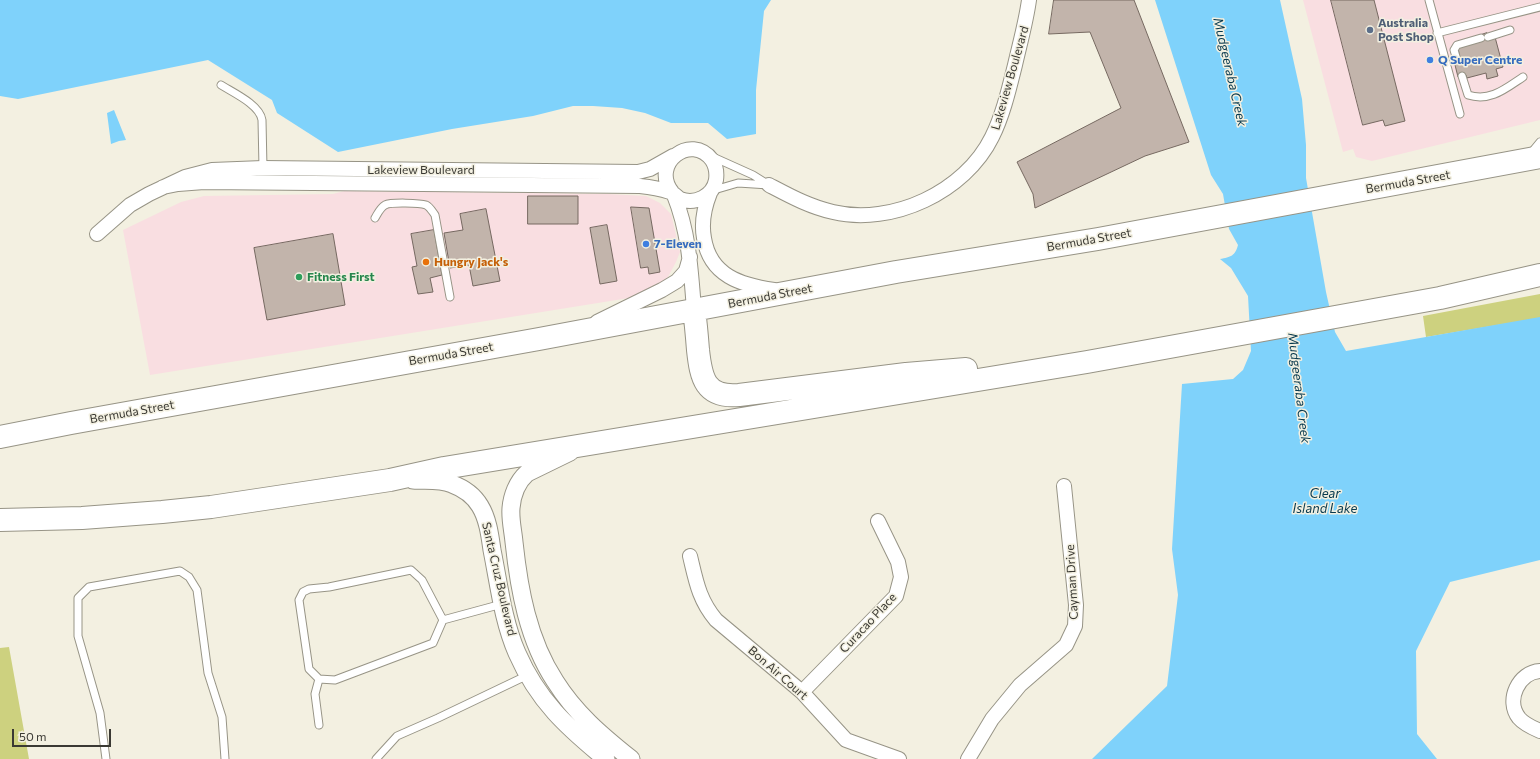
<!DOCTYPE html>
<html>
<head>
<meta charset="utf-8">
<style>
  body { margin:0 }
  #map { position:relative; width:1540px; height:759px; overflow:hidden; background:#f3f0e1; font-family:Commissioner,sans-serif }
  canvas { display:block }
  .scale { position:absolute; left:12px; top:729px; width:99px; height:18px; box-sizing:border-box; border:2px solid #3a3933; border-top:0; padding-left:5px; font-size:12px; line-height:14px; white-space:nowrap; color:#3a3933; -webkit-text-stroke:3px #f3f0e1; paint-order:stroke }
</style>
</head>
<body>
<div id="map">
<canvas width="1540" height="759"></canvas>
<div class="scale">50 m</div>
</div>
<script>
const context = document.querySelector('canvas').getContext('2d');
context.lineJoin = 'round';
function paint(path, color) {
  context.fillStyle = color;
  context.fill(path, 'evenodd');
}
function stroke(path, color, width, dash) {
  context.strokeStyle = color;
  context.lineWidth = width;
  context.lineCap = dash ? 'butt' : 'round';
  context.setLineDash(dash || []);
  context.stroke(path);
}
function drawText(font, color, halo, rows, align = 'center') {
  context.font = font + ' Commissioner,sans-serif';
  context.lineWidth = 3;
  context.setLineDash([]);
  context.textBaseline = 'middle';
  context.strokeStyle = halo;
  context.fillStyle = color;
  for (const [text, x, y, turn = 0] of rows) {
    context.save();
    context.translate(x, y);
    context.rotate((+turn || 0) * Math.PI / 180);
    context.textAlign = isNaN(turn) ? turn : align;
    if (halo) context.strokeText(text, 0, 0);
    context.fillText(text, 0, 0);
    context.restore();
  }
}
paint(new Path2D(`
  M 1303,0 L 1540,0 L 1540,120 L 1372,161 L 1356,157 L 1353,149 L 1343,152 Z
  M 344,191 L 608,194 L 646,196 L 660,203 L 671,214 L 680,252 L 676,262 L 668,277 L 655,287 L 629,298 L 150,375 L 123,230 L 181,202 L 204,196 L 333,194 Z`), '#f9dee1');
paint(new Path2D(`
  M 1540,294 L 1540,318 L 1426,337 L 1423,316 Z
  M 9,647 L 29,759 L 0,759 L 0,648 Z`), '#cdd17f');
paint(new Path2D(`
  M 0,0 L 771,0 L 764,11 L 756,90 L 756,134 L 727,139 L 708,123 L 671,123 L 645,113 L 622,108 L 593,106 L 573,106 L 533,116 L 452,129 L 338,152 L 277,113 L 272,100 L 208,60 L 18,99 L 0,96 Z
  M 1155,0 L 1280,0 L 1302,99 L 1306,145 L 1306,178 L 1326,292 L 1335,332 L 1346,351 L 1540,317 L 1540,560 L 1450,582 L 1416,651 L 1417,734 L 1437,759 L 1092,759 L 1167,686 L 1178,595 L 1172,549 L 1182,384 L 1233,379 L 1243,370 L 1251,351 L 1248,296 L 1231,268 L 1220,259 C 1231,257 1235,256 1238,245 L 1229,229 L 1223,194 L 1211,175 Z
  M 114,110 L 126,140 L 119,141 L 111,144 L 107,113 Z`), '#7fd2fb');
const building = new Path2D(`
  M 1054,0 L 1134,0 L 1189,142 L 1145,156 L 1035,208 L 1033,194 L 1017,162 L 1121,108 L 1090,32 L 1049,34 Z
  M 1331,0 L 1374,0 L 1405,121 L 1385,126 L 1383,120 L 1363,125 Z
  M 1487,33 L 1488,39 L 1495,37 L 1503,67 L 1496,69 L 1498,76 L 1487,79 L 1486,73 L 1467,78 L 1466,75 L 1458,77 L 1454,61 L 1460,59 L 1458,48 L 1482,41 L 1481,35 Z
  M 528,196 L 578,196 L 578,224 L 528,224 Z
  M 631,207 L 649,208 L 660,272 L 649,274 L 648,267 L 641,268 Z
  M 486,209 L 500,281 L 473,286 L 469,265 L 450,268 L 444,233 L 463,230 L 460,214 Z
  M 607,225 L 617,281 L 600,284 L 590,228 Z
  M 434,230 L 442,275 L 430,278 L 433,292 L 418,294 L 412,267 L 417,266 L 411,234 Z
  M 333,234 L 345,305 L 267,320 L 254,248 Z`);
paint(building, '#c2b4ab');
stroke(building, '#766961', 1);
const service = new Path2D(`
  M 1429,0 L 1460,114
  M 1437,33 L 1540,7
  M 1488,37 L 1510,30
  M 1457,60 L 1454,50 L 1457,45 L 1481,38
  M 1462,76 L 1468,95 C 1490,102 1505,89 1523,77
  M 221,85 C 234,93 260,105 262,120 L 263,168
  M 1531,153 L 1540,142
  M 713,157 L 753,175 L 769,185 L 738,183 L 714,190
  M 375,218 C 378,213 380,208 385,205 C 391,202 420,203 426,205 C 430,207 432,211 435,215 L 450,297
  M 411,570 L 422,580 L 443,620 L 433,643 L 335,680 L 319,679 L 309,669 L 299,600 L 303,592 L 309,589 L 329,587 Z
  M 443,620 L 502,604
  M 319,725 L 315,694 L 319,679
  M 106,759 L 100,713 L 78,636 L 78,598 L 89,587 L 180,571 L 189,577 L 197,590 L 208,673 L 222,717 L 225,759
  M 376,759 L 397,736 L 438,718 L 528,675`);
const minor = new Path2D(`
  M 769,185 C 790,196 810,207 833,212 C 892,226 965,192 992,137 C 1003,115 1009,89 1015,65 C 1020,43 1026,22 1029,0
  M 163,187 L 178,184 L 204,182 L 640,186 C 650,187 661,189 670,192 C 674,193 677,197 680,199 C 695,205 713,196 716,180 C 717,173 716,166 712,160 C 691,132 650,164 672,192
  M 710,193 C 704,208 701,222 704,238 C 710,276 741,285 774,290
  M 674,195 C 689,232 691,271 694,310
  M 97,234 L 130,205 L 149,194 L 185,177 L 212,170 L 263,168 L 638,172 L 650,169 L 673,156
  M 597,322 L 662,290 L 677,281 L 686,271 L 690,257
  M 690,556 C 696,581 699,600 716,620 L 802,692 L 846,740 L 899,759
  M 1540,671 C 1519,672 1505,700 1519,718 C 1524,724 1533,728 1540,731
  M 802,692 L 896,596 L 901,577 L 898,562 L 878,521
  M 968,759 L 992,719 L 1020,685 L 1066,645 L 1075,626 L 1076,605 L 1064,486`);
const tertiary = new Path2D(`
  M 570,452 L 527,473 C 517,482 512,496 511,508 C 510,519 513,531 514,542 C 519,589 528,640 555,681 C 575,713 601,735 631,759
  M 413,480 C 426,481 440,479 452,484 C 463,488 474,496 480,506 C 488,519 490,536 492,550 C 499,585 503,621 517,653 C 538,701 567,727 606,759`);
const primary = new Path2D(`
  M 694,310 C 696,324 697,337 698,350 C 701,378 705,398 739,395 L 906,374 L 966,369
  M 0,437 L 71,423 L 539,339 L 896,272 L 1098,239 L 1540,157
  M 0,520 L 82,518 L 162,512 L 211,507 L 390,480 L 444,468 L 1087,362 L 1440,298 L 1540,275`);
stroke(service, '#979486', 9);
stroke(minor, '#979486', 16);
stroke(tertiary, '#979486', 19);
stroke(primary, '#979486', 24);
stroke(service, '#fff', 7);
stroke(minor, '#fff', 14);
stroke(tertiary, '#fff', 17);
stroke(primary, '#fff', 22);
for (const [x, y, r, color] of [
  [1370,30,4,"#5c6f8a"],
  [1430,60,4,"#3f7fe0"],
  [646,244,4,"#3f7fe0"],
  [426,262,4,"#e8710a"],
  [299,277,4,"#2e9e5b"]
]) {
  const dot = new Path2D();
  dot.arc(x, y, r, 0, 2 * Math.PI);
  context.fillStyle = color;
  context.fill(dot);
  stroke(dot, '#f3f0e1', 1.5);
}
drawText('bold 12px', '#4e5e75', '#f3f0e1', [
  ["Australia",1378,23],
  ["Post Shop",1378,37]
], 'left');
drawText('bold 12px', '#366cbe', '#f3f0e1', [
  ["Q Super Centre",1438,60],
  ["7-Eleven",654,244]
], 'left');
drawText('12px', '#3a3933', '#f3f0e1', [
  ["Lakeview Boulevard",1010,78,-74],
  ["Lakeview Boulevard",421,170],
  ["Bermuda Street",1408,182,-10],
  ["Bermuda Street",1089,240,-10],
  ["Bermuda Street",770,296,-11],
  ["Bermuda Street",451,354,-10],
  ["Bermuda Street",132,412,-10],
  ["Santa Cruz Boulevard",499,579,77],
  ["Cayman Drive",1072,582,-93],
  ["Curacao Place",868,623,-47],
  ["Bon Air Court",778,673,41]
]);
drawText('bold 12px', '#c56008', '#f3f0e1', [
  ["Hungry Jack's",434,262]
], 'left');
drawText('bold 12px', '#27864d', '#f3f0e1', [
  ["Fitness First",307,277]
], 'left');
drawText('italic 13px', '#083a4f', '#f3f0e1', [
  ["Mudgeeraba Creek",1230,72,77],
  ["Mudgeeraba Creek",1299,388,83],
  ["Clear",1325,494],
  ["Island Lake",1325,509]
]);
</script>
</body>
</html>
